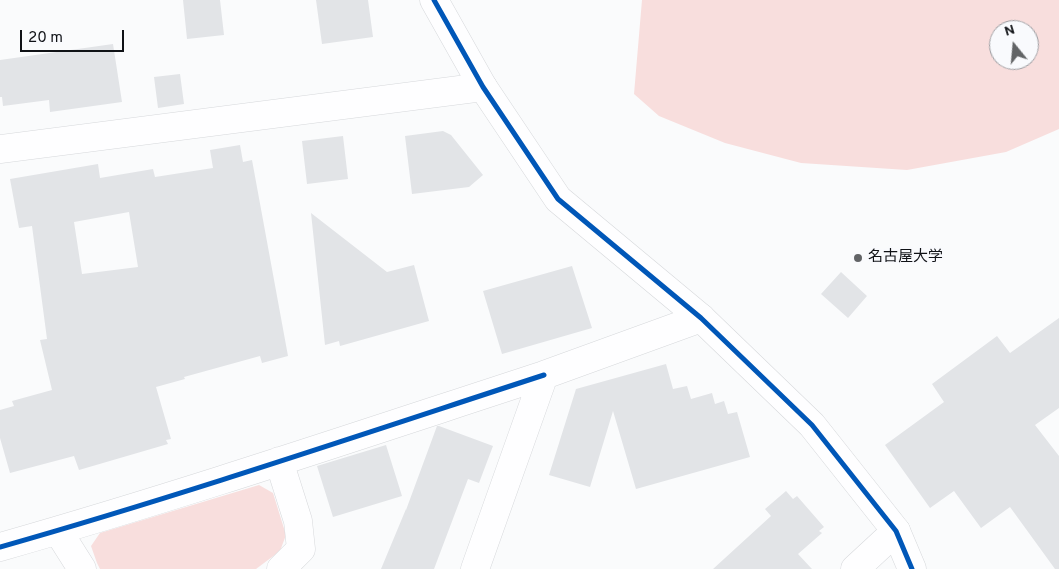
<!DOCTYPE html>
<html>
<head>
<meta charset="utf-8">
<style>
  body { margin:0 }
  #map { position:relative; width:1059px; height:569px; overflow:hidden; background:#fafbfc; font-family:Overpass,sans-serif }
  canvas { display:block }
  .north { position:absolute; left:989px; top:20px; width:50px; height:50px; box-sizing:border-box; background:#f9fafd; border:1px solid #9c9da1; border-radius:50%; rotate:343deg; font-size:14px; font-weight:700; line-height:20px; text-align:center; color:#101216 }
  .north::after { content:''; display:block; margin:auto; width:18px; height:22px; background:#626466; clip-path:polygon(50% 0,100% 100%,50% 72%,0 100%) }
  .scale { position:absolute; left:20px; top:30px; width:104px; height:22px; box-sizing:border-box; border:2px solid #101216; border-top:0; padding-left:6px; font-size:15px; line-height:18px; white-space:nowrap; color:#101216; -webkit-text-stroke:4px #f9fafd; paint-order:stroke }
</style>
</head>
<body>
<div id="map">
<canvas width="1059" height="569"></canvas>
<div class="north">N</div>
<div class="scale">20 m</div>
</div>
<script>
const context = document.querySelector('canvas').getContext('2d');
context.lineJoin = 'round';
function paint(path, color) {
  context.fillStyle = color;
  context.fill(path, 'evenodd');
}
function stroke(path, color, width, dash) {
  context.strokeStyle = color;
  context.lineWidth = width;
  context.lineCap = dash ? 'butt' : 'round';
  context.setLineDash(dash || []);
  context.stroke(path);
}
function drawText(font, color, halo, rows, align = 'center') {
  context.font = font + ' Overpass,"Noto Sans JP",sans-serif';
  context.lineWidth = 4;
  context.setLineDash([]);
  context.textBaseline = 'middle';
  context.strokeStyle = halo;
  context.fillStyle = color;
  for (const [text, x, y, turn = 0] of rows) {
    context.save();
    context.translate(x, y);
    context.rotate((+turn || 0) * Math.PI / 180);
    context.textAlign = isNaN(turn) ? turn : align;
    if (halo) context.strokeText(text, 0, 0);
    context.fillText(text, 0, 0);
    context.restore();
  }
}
paint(new Path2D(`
  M 642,0 L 1059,0 L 1059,129 L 1006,152 L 907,170 L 801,163 L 725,143 L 659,116 L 634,94 ZM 999,30 L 1029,30 L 1029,60 L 999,60 Z
  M 259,485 L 273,493 L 286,535 L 280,551 L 256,569 L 100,569 L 97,563 L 91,546 L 100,533 Z`), '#f8dedd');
paint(new Path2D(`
  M 183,0 L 220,0 L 224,35 L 187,39 Z
  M 316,0 L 368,0 L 373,37 L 322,44 Z
  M 113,44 L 122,102 L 50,112 L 49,100 L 3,106 L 2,97 L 0,97 L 0,60 Z
  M 180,74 L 184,104 L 158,108 L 154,77 Z
  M 443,131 L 451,135 L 483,175 L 469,187 L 412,194 L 405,136 Z
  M 343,136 L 348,179 L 307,184 L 302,141 Z
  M 240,145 L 243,162 L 252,160 L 288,356 L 262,363 L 260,356 L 184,377 L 185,379 L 156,387 L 171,439 L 166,440 L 168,444 L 79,470 L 74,456 L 10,473 L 0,438 L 0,410 L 14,406 L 12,401 L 52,390 L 40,340 L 47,339 L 32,226 L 19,228 L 10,179 L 98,164 L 100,178 L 153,169 L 155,177 L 213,168 L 210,150 ZM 129,212 L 138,267 L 82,274 L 74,222 Z
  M 311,213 L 387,272 L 414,265 L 429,321 L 340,346 L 339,341 L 325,345 Z
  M 572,266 L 592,328 L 502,354 L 483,291 Z
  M 841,272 L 867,296 L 848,318 L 821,294 Z
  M 1059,318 L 1059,408 L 1035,425 L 1059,456 L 1059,569 L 1055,569 L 1010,507 L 981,528 L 954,491 L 930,508 L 885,445 L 944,402 L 932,384 L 997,336 L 1010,353 Z
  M 666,364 L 673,389 L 687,386 L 691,399 L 712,393 L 715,404 L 724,401 L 728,414 L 737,412 L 750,457 L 636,489 L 613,411 L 590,487 L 549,475 L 576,389 Z
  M 437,426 L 439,426 L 493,446 L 479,483 L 468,479 L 434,569 L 381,569 L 406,509 L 406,510 Z
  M 386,445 L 402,496 L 333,517 L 317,466 Z
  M 786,491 L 793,499 L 797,496 L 824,527 L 819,531 L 822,533 L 798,554 L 812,569 L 713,569 L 771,516 L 765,509 Z`), '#e2e4e7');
const street = new Path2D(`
  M 0,149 L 483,87
  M 279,461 L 298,521 L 301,549 L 281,569
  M 58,531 L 82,569
  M 0,547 C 183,495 363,434 544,375
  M 475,569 L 544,375 L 701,318
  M 855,569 L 896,531`);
const secondary = new Path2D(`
  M 434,0 L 483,87 L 558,199 L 701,318 L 812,425 L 896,531 L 912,569`);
stroke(street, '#d6d8db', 29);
stroke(secondary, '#d6d8db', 29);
stroke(street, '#fefeff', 28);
stroke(secondary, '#fefeff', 28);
stroke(new Path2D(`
  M 434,0 L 483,87 L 558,199 L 701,318 L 812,425 L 896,531 L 912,569
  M 0,547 C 183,495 363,434 544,375`), '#0057b8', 5);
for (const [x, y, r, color] of [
  [858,258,5,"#626466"]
]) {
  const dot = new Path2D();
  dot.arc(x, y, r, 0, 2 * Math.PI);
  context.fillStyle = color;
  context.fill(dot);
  stroke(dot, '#f9fafd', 2);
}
drawText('15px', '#101216', '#f9fafd', [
  ["名古屋大学",868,258]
], 'left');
</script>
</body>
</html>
